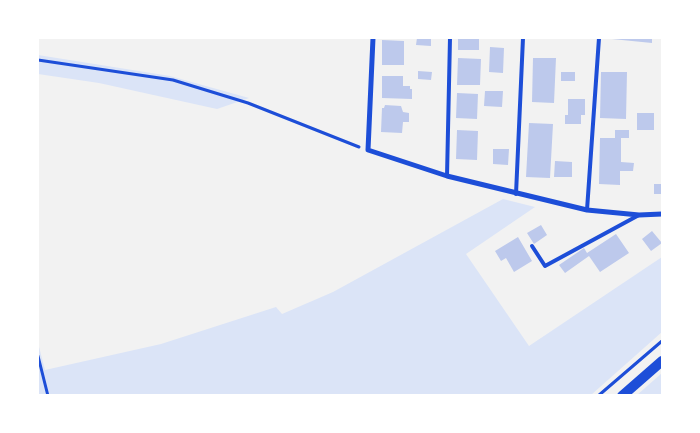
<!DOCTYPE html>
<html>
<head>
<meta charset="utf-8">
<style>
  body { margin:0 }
  #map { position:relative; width:700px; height:433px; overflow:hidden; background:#f2f2f2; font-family:"Sofia Sans Condensed",sans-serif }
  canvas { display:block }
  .frame { position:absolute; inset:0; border:39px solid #fff; pointer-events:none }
</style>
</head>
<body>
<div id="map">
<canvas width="700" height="433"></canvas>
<div class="frame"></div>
</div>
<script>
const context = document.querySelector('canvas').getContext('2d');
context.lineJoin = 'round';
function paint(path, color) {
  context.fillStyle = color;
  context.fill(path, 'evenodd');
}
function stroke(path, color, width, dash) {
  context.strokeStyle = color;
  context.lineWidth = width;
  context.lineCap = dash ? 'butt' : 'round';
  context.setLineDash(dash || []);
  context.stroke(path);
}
paint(new Path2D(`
  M 38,55 L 170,76 L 249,98 L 217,109 L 99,83 L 38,74 Z
  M 503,199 L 535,207 L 466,254 L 529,346 L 662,257 L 662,332 L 591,395 L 38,395 L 38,343 L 45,370 L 161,344 L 276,307 L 282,314 L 333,292 Z
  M 662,373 L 662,395 L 637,395 Z`), '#dbe4f7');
paint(new Path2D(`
  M 417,38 L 431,38 L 431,46 L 416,45 Z
  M 458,38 L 479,38 L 479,50 L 458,50 Z
  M 612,38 L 652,38 L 652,43 L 612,39 Z
  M 382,40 L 404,41 L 404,65 L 382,65 Z
  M 490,47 L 504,48 L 503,73 L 489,72 Z
  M 458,58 L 481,59 L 480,85 L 457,85 Z
  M 533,58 L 556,58 L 554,103 L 532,102 Z
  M 418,71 L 432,72 L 431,80 L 418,79 Z
  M 561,72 L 575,72 L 575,81 L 561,81 Z
  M 601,72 L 627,72 L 626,119 L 600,118 Z
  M 382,76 L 403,76 L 403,86 L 410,86 L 410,89 L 412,89 L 412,99 L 382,98 Z
  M 485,91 L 503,91 L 502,107 L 484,106 Z
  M 457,93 L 478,94 L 477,119 L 456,118 Z
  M 568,99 L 585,99 L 585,115 L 581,115 L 581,124 L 565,124 L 565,115 L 568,115 Z
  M 385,105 L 401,106 L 403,112 L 409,113 L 409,122 L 403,122 L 402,133 L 381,132 L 382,108 L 384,108 Z
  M 637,113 L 654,113 L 654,130 L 637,130 Z
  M 529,123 L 553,124 L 550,178 L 526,177 Z
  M 457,130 L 478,131 L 477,160 L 456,159 Z
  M 615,130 L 629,130 L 629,138 L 621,138 L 621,162 L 634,163 L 633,171 L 620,171 L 620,185 L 599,184 L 600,138 L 615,138 Z
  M 493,149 L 509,149 L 508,165 L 493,164 Z
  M 555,161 L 572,162 L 572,177 L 554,177 Z
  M 654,184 L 662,184 L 662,194 L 654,194 Z
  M 541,225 L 547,235 L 534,244 L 527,233 Z
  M 652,231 L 662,243 L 651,251 L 642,239 Z
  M 616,234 L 629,253 L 600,272 L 589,256 L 565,273 L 559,265 L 584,248 L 587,253 Z
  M 518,237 L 532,261 L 514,272 L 506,258 L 501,261 L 495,251 Z`), '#bdc9ec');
stroke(new Path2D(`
  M 38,60 L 173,80 L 248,103 L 359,147
  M 38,356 L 48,396
  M 598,396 L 662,341`), '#1d4ed8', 3);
stroke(new Path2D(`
  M 447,176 L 450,38
  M 516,194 L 523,38
  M 587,210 L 599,38
  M 532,246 L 545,266 L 639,215`), '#1d4ed8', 4);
stroke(new Path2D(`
  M 373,38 L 368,150 L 447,176 L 587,210 L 639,215 L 662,214`), '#1d4ed8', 5);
stroke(new Path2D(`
  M 622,396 L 662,361`), '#1d4ed8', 10);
</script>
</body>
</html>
